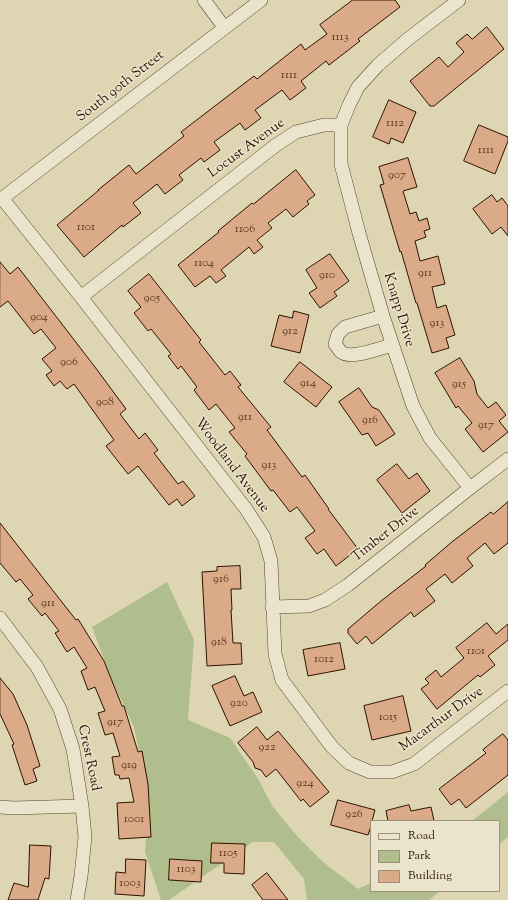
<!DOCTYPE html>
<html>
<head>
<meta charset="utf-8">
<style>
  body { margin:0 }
  #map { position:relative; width:508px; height:900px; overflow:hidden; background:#ded5b2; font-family:"Sorts Mill Goudy",serif }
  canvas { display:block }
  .legend { position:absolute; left:370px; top:820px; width:130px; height:72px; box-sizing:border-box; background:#eae4cd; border:1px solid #9f907b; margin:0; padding:5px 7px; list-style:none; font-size:12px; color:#2e1200 }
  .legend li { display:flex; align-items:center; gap:8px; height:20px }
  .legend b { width:20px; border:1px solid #9f907b }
</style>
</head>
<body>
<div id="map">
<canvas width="508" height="900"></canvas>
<ul class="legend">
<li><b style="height:5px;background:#eae4cd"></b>Road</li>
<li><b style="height:11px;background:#b0bd8d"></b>Park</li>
<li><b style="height:11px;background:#daaa89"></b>Building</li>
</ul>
</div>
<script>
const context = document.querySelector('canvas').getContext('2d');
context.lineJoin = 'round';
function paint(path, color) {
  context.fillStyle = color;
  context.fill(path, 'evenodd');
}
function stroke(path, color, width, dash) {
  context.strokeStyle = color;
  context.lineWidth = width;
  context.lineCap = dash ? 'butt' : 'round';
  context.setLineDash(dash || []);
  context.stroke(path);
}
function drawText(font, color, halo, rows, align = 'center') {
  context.font = font + ' "Sorts Mill Goudy",serif';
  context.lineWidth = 3;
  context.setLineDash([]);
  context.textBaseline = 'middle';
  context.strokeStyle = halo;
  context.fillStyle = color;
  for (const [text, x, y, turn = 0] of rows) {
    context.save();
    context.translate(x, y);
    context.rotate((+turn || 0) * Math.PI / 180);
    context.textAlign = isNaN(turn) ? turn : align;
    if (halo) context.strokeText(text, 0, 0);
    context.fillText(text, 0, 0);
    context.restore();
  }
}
paint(new Path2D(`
  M 167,582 L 194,640 L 188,720 L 230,738 L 257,777 L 273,807 L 297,836 L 323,862 L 358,889 L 371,883 L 371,891 L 440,891 L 429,900 L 307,900 L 304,879 L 274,842 L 253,842 L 169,900 L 161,900 L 145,852 L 149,801 L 134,727 L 110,676 L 92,627 Z
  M 508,792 L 508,837 L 499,844 L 499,821 L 472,821 Z`), '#b0bd8d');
const building = new Path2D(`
  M 353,0 L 395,0 L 400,7 L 358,39 L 360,41 L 329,65 L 326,61 L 301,81 L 306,88 L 290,100 L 282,90 L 255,110 L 261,118 L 245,130 L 240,123 L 214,142 L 220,150 L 204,162 L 201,158 L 179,175 L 183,180 L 165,194 L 157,184 L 133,203 L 141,213 L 123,227 L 122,225 L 84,257 L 57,225 L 99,190 L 98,190 L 129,165 L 136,174 L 184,136 L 181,132 L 254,76 L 257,79 L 301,44 L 305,50 L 327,34 L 320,25 Z
  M 487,27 L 504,49 L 434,106 L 430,106 L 410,81 L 439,57 L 448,67 L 464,52 L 456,43 L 467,34 L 472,39 Z
  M 389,100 L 416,112 L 403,143 L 391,138 L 389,144 L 373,137 Z
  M 479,125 L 508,137 L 508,141 L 495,174 L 464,161 Z
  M 408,158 L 417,187 L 403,191 L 410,214 L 416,212 L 419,221 L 427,218 L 430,229 L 424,231 L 426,237 L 415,241 L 420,261 L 438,256 L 445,284 L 432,287 L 437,308 L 446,305 L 455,335 L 446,338 L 449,348 L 432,353 L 417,303 L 416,303 L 401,251 L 400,252 L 380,185 L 384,184 L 379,167 Z
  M 296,170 L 315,195 L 307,201 L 309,204 L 293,217 L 286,209 L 268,223 L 272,228 L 257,240 L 263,247 L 254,254 L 249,247 L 221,270 L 226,276 L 216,283 L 210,276 L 195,287 L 178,265 L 219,232 L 218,231 L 252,203 L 253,204 Z
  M 492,195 L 497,202 L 502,198 L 508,206 L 508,236 L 501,227 L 492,234 L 473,209 Z
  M 330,254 L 349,281 L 334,292 L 337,296 L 320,308 L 309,293 L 317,288 L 306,270 Z
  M 0,262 L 10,274 L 18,267 L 95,367 L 126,409 L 120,414 L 139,439 L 145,433 L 158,450 L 154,453 L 178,484 L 183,481 L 195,496 L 182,506 L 177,499 L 169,505 L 138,466 L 128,474 L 106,446 L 114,440 L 74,384 L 67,389 L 60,381 L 54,386 L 46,375 L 52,371 L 42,359 L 56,348 L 41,329 L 34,334 L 8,301 L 0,307 Z
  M 149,274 L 201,340 L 199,342 L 225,375 L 230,371 L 241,385 L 238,387 L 271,427 L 267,430 L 302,477 L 305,475 L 329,509 L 328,509 L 358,549 L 336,566 L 324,549 L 317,554 L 305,538 L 315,531 L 297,507 L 290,512 L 273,490 L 271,491 L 245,456 L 247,454 L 229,432 L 235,428 L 216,404 L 209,410 L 194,390 L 197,387 L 181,366 L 178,369 L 168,356 L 171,354 L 151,329 L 148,331 L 134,313 L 141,307 L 128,291 Z
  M 294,311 L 309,315 L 300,353 L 271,346 L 279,315 L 292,318 Z
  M 460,358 L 474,381 L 477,394 L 488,408 L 496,402 L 506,415 L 499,421 L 508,432 L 483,452 L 465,429 L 472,423 L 458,406 L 456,408 L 435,373 Z
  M 300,362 L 332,387 L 316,407 L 284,382 Z
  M 359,388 L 372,407 L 379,410 L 395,434 L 376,446 L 368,433 L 362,435 L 339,402 Z
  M 397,464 L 409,479 L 417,473 L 430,491 L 402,513 L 377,480 Z
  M 508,502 L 508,543 L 494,554 L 485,543 L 467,558 L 473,566 L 452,583 L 445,574 L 426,589 L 435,601 L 414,617 L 411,612 L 372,644 L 366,636 L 357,644 L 348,633 L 348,629 L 381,601 L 426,566 L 425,565 L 453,541 L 491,512 L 493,514 Z
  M 0,523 L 76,620 L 78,619 L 104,661 L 122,706 L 124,706 L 138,752 L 142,751 L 148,784 L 151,837 L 119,839 L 117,803 L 134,802 L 129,778 L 120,779 L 119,775 L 115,775 L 112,757 L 120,756 L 113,733 L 105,735 L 98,713 L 105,711 L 95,687 L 88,690 L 81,671 L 87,668 L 74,647 L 67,652 L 55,633 L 59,631 L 45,613 L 42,616 L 28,599 L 33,595 L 20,579 L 16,582 L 0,563 Z
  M 240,566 L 241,589 L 231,589 L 232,610 L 231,610 L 233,643 L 241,643 L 242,664 L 207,666 L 202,572 L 217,571 L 217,567 Z
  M 487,623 L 496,634 L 508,624 L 508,640 L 488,656 L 495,665 L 480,677 L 478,675 L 437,709 L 421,689 L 429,683 L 425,679 L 436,670 L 441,677 L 464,658 L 456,648 Z
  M 340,643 L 345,669 L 308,676 L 303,650 Z
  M 235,676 L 244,696 L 253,692 L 262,712 L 230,726 L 212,686 Z
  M 0,678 L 13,694 L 27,725 L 40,766 L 33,769 L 37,781 L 25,785 L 12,745 L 14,744 L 0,714 Z
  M 403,696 L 411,731 L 372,740 L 364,706 Z
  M 257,727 L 267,740 L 278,731 L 329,792 L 310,807 L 303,799 L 301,801 L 276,769 L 266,777 L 261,770 L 255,768 L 253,762 L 238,743 Z
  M 503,734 L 508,740 L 508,775 L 466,808 L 459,799 L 451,805 L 439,789 L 486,753 L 483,750 Z
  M 338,800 L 375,810 L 372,821 L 371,821 L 371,826 L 368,835 L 331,825 Z
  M 409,805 L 411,811 L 431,807 L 434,821 L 388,821 L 386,811 Z
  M 212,843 L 245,844 L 244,874 L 224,873 L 224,863 L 211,863 Z
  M 30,845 L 51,846 L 49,879 L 45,878 L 38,900 L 8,900 L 14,883 L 28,887 Z
  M 126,859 L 146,860 L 144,896 L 115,894 L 116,872 L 125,873 Z
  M 170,859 L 202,861 L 201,882 L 169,880 Z
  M 267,873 L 288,900 L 263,900 L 252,885 Z`);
paint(building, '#daaa89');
stroke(building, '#2e1200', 1);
const minor = new Path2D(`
  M 204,0 L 224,27
  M 459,0 L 408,39 L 378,65 L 358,87 L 349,105 L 341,125 L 341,164 L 359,233 L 383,316 L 413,406 L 430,438 L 470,488
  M 2,198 L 81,297 L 246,509 L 264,537 L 271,561 L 275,654 L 282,680 L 332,747 L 349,763 L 370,772 L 392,772 L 414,764 L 508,691
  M 0,200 L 261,0
  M 81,297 L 276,145 L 296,132 L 324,125 L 341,125
  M 383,316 L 345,327 L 338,334 L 335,344 C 337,346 339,350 341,352 C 351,360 380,348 392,345
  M 272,607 L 309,606 L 325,600 L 348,585 L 470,488 L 508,459
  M 0,618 L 37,667 L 60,709 L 73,749 L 82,806 L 85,837 L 81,876 L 77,900
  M 0,807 L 14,808 L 82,806`);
stroke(minor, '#5a432c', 14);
stroke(minor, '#eae4cd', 13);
drawText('12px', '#593822', null, [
  ["1113",340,38],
  ["1111",289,76],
  ["1112",395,124],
  ["1111",486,151],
  ["907",397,176],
  ["1101",86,228],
  ["1106",245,230],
  ["1104",204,264],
  ["911",425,274],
  ["910",327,276],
  ["905",152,299],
  ["904",39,318],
  ["913",437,324],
  ["912",290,332],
  ["906",69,363],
  ["914",308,384],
  ["915",459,385],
  ["908",105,403],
  ["911",245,418],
  ["916",370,421],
  ["917",486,426],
  ["913",269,466],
  ["916",221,580],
  ["911",48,604],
  ["918",219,643],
  ["1101",476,652],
  ["1012",324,660],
  ["920",239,704],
  ["1015",388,718],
  ["917",115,723],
  ["922",267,748],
  ["919",129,766],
  ["924",305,784],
  ["926",354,815],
  ["1001",134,820],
  ["1105",228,854],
  ["1103",186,870],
  ["1003",130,884]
]);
drawText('14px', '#2e1200', '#eae4cd', [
  ["South 90th Street",121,87,-38],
  ["Locust Avenue",247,149,-36],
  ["Knapp Drive",398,310,73],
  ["Woodland Avenue",231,466,53],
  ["Timber Drive",386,535,-38],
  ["Macarthur Drive",442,720,-36],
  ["Crest Road",88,758,78]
]);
</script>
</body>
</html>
